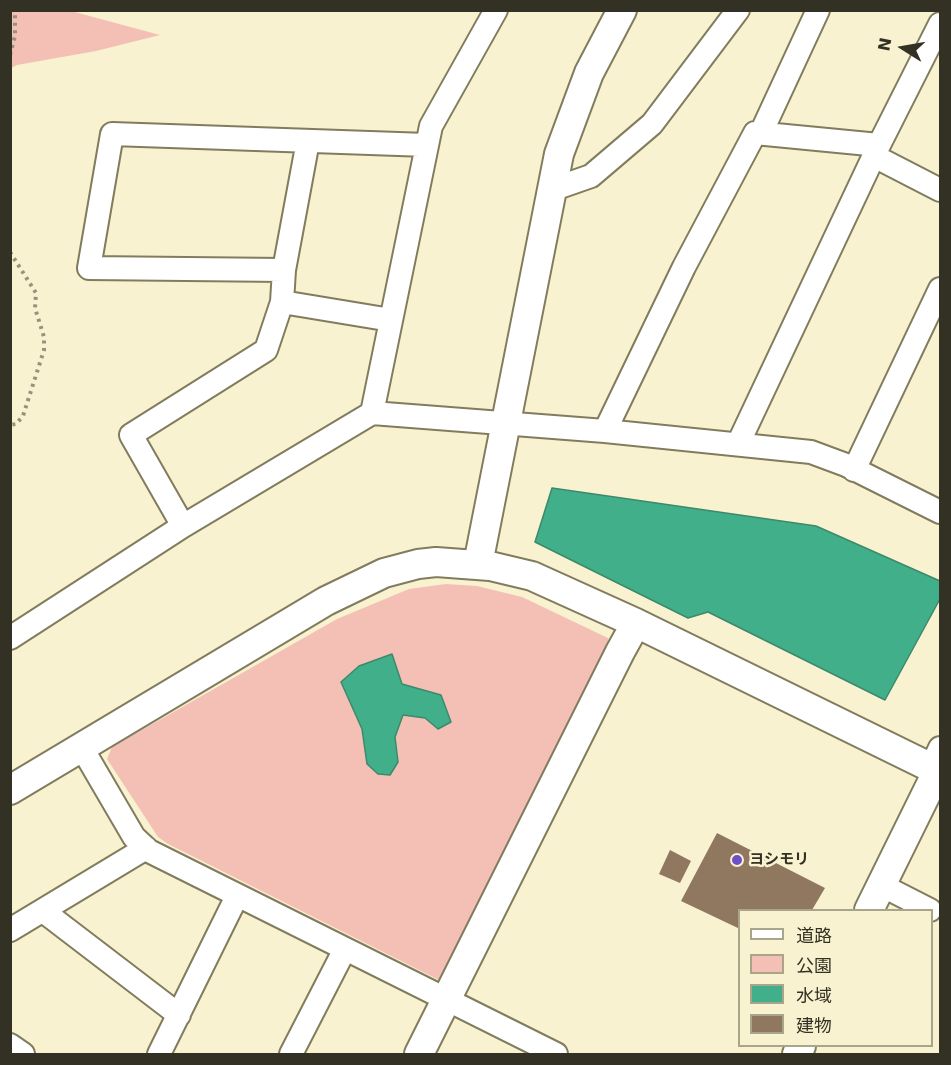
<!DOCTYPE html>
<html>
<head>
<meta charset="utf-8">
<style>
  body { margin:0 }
  #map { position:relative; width:951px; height:1065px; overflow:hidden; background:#f8f2d0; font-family:"DejaVu Sans","Noto Sans JP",sans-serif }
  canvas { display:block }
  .frame { position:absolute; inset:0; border:12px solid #333124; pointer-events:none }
  .legend { position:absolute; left:738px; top:909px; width:195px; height:138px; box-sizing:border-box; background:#f8f2d0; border:2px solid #a9a58b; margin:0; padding:8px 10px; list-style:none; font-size:18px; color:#333124 }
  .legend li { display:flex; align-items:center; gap:12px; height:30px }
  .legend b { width:30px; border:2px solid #a9a58b }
  .north { position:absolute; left:873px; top:18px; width:60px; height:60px; -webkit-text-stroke:4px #f8f2d0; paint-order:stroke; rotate:281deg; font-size:16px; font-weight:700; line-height:24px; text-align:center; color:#333124 }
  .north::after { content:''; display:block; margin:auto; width:21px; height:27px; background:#333124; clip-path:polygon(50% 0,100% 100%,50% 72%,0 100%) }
</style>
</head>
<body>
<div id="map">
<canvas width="951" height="1065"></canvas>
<div class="frame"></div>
<ul class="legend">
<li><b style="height:8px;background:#fff"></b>道路</li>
<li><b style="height:16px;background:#f4c0b5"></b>公園</li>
<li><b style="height:16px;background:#41af8a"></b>水域</li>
<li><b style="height:16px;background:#8f7760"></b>建物</li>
</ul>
<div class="north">N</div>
</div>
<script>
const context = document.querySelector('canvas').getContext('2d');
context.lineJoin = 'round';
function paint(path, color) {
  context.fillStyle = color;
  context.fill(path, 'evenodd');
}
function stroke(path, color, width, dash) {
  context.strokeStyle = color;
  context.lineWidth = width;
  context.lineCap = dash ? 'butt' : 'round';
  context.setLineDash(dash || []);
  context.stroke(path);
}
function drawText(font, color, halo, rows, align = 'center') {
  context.font = font + ' "DejaVu Sans","Noto Sans JP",sans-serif';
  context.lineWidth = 5;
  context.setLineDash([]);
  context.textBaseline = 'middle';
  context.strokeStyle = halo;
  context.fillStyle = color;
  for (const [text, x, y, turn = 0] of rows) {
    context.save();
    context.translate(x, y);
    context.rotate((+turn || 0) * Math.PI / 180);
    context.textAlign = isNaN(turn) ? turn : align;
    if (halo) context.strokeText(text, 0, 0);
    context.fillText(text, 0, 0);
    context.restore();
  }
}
paint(new Path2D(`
  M 11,10 L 71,11 L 160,35 L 96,51 L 17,65 L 11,68 Z
  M 446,584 L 477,586 L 522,597 L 608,638 L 609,644 L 441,981 L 168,844 L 158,837 L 107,759 L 112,747 L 337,619 L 409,589 Z`), '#f4c0b5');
const water = new Path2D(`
  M 552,488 L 816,526 L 940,581 L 940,599 L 885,700 L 708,612 L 688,618 L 535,542 Z
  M 392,654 L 402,684 L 441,695 L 451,722 L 438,729 L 425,718 L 403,715 L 395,737 L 398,762 L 390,775 L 378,774 L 367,764 L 362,729 L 341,682 L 359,666 Z`);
paint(water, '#41af8a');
stroke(water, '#3d896b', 1.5);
paint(new Path2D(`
  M 717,833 L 825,888 L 812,910 L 740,910 L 740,929 L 681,901 Z
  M 670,850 L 691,861 L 680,883 L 659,874 Z`), '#8f7760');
const minor = new Path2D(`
  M 496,10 L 431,126 L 372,413 L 605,431 L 811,452 L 846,465 L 940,512
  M 761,133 L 818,10
  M 874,156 L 940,190
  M 551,190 L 591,176 L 652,124 L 738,10
  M 284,270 L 308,141
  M 391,320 L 282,302 L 284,270 L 89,268 L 112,134 L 427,145
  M 605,431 L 684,267 L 755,133 L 879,145 L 940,24
  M 738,444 L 879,145
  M 854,470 L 940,289
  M 183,526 L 131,435 L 266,350 L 282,302
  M 10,638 L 183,526 L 372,413
  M 82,748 L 134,837 L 149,851 L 556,1054
  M 931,767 L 940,748
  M 881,885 L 930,910
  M 43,911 L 179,1015
  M 10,930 L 146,848
  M 10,1045 L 23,1054
  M 159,1054 L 237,896
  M 291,1054 L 345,949`);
const tertiary = new Path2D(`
  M 478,564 L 559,154 L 589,73 L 622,10
  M 10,790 L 326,601 L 384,573 L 418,564 L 436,562 L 490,566 L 532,576 L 636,623 L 940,772
  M 869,910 L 938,770
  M 419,1054 L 620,652 L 636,623
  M 797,1054 L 801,1046`);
stroke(minor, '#817c5d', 26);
stroke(tertiary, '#817c5d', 32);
stroke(new Path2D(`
  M 10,55 L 15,36 L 15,10
  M 10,252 L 36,293 L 35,308 L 44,337 L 44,350 L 23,416 L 16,424 L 10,425`), '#97937b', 4, [3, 4.5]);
stroke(minor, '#fff', 22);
stroke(tertiary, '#fff', 28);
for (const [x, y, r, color] of [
  [737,860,6,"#6d4fc8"]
]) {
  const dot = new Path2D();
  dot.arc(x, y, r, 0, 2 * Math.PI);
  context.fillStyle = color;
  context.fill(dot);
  stroke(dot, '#f8f2d0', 2);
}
drawText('bold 15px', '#333124', '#f8f2d0', [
  ["ヨシモリ",749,860]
], 'left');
</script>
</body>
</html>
